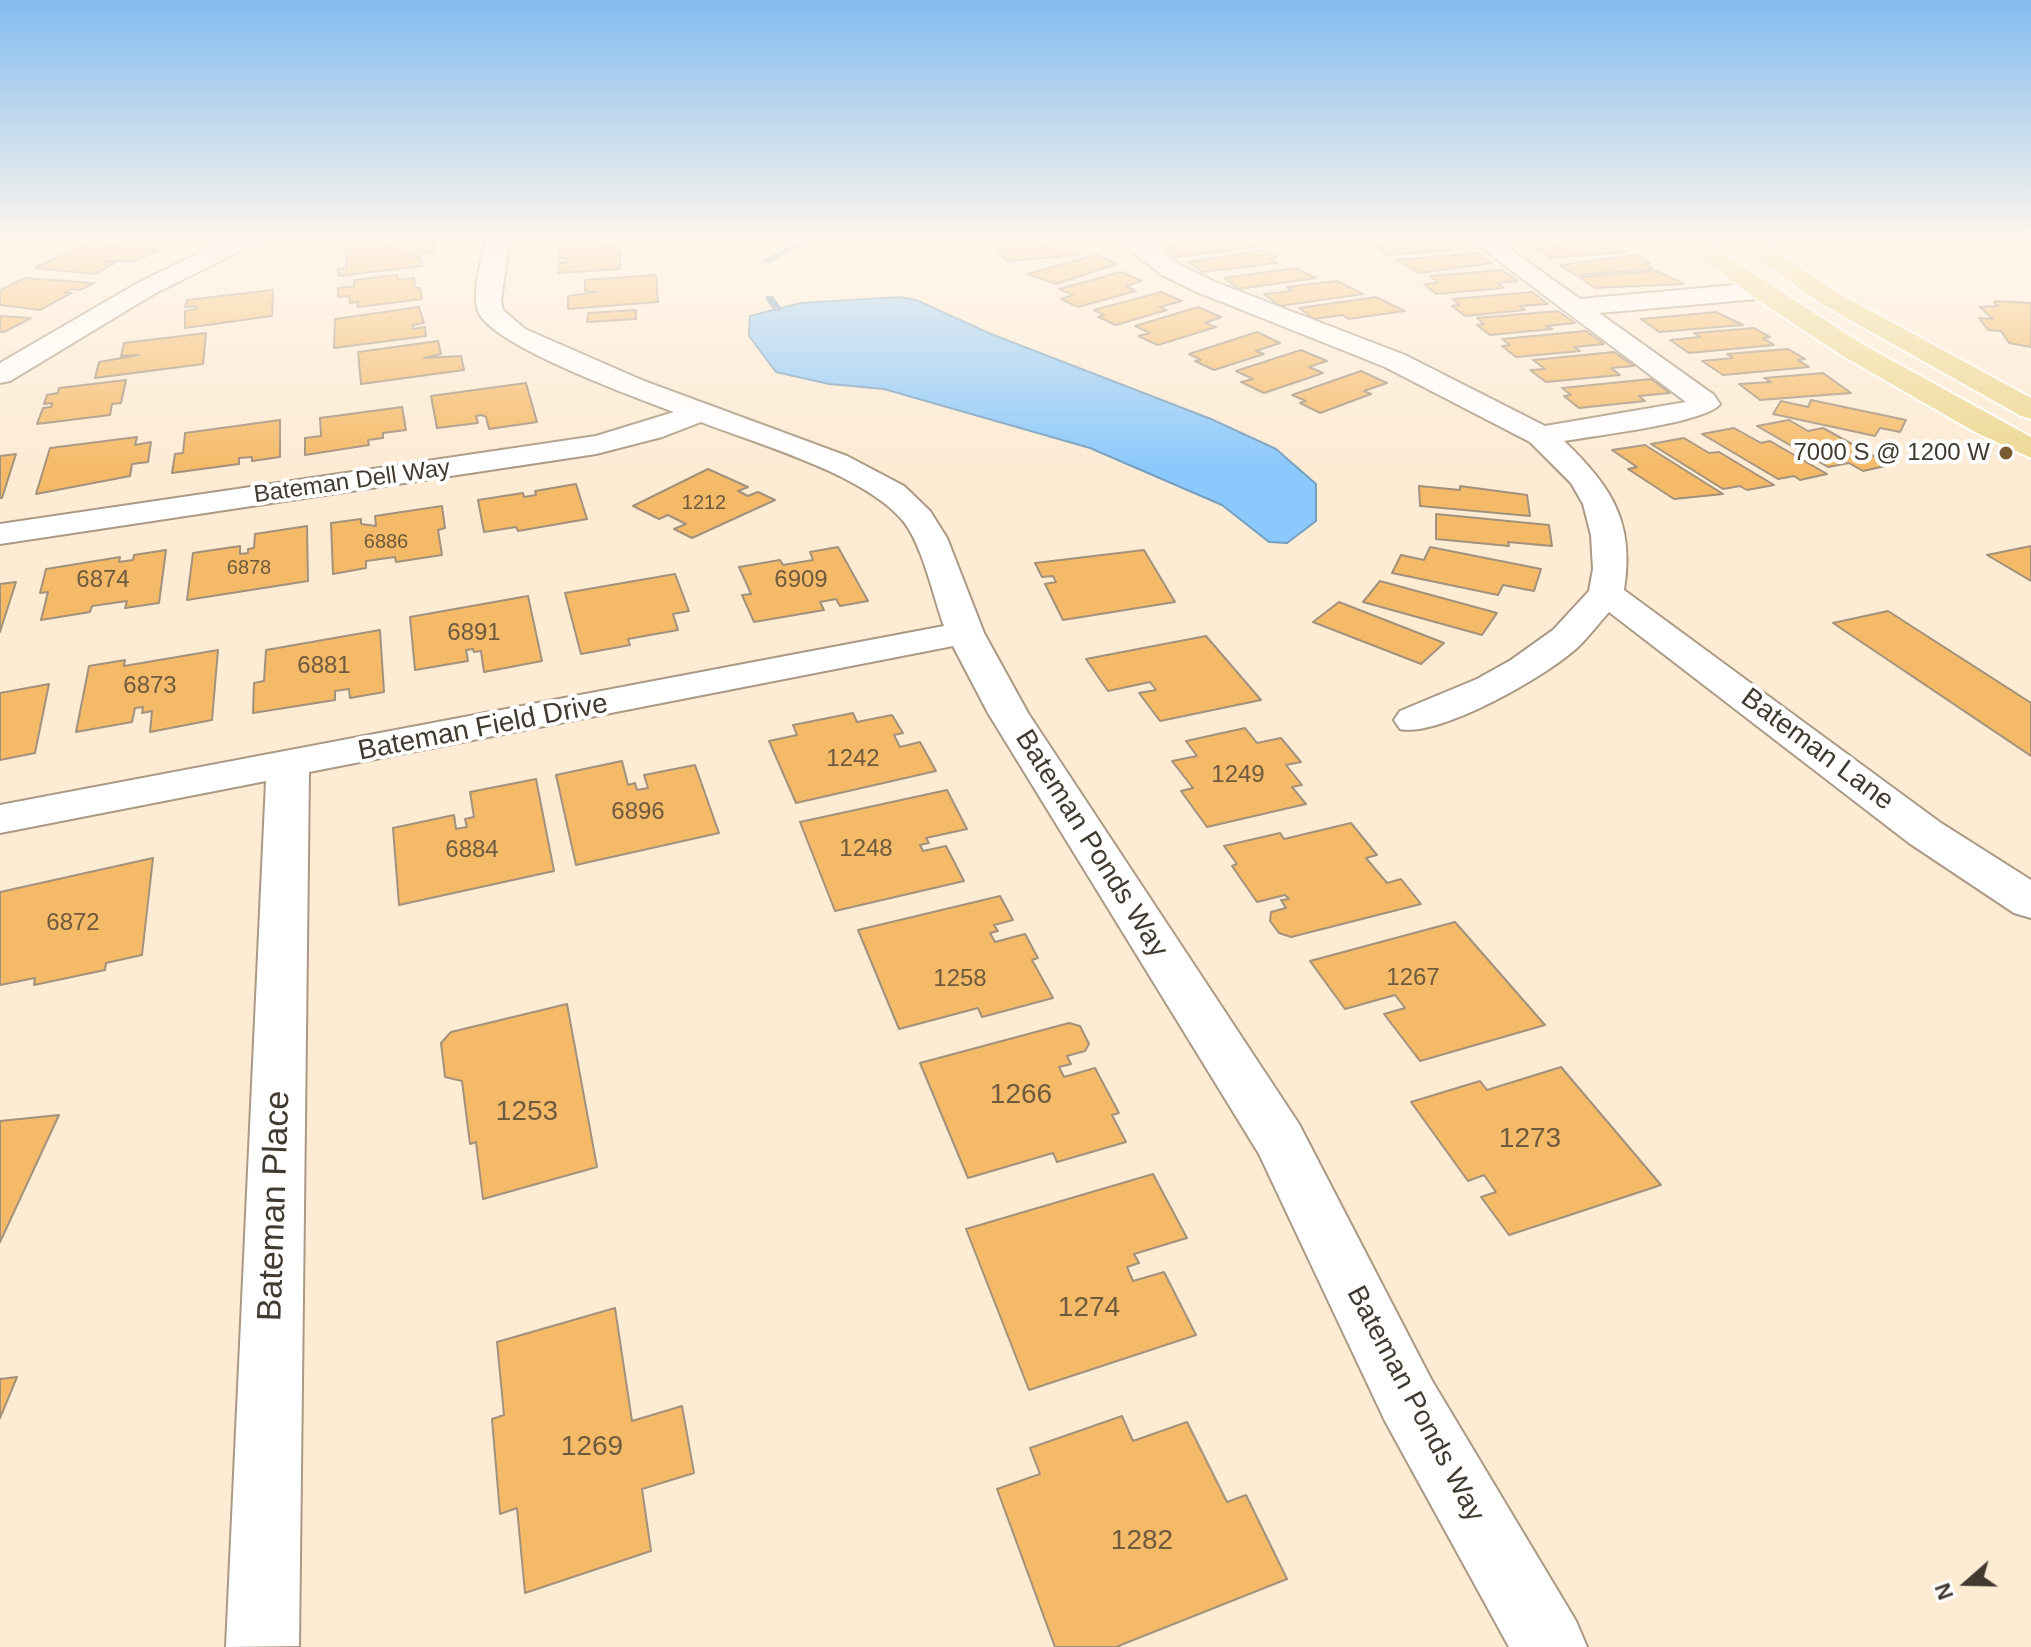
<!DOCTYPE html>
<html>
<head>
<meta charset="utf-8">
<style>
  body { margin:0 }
  #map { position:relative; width:2031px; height:1647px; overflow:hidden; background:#fdebd4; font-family:Helvetica,sans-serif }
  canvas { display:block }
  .north { position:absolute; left:1927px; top:1543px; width:80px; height:80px; -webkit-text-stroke:6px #fff; paint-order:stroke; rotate:250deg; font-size:22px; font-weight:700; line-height:32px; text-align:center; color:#413a31 }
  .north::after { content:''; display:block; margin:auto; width:28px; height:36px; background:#413a31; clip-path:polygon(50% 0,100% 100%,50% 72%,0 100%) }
</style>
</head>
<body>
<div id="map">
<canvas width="2031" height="1647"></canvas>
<div class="north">N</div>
</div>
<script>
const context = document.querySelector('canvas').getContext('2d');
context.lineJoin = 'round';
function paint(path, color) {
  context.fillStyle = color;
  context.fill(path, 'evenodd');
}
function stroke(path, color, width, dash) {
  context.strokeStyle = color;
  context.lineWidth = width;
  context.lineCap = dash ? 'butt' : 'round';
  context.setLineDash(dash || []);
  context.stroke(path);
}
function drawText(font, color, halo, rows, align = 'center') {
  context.font = font + ' Helvetica,sans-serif';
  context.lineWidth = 8;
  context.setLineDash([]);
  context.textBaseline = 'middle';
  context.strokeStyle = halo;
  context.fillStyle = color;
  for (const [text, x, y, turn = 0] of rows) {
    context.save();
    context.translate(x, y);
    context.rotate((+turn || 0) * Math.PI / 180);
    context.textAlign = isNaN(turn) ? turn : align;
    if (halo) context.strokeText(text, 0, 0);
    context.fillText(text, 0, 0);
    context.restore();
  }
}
const water = new Path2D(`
  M 899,297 L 916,300 L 991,334 L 1211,419 L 1276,449 L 1316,484 L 1316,521 L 1287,543 L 1269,542 L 1222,505 L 1090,448 L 884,389 L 829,384 L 776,372 L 749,336 L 750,316 L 801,303 Z`);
paint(water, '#8bc9fc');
stroke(water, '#759ebf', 2);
paint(new Path2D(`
  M 805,237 L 816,237 L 769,263 L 762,261 Z
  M 767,296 L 773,296 L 782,309 L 780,311 L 774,311 L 765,298 Z`), '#759ebf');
const building = new Path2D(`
  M 131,237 L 185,237 L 163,244 Z
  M 975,237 L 1067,237 L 1070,240 L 996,247 L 991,241 L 978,242 Z
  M 1220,237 L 1246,239 L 1257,247 L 1176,257 L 1164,247 Z
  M 1457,237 L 1465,243 L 1446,244 L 1453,250 L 1387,255 L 1377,246 L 1391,245 L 1383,239 Z
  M 1521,237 L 1589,237 L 1528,242 Z
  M 1612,239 L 1626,252 L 1551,258 L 1536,248 Z
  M 433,241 L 435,251 L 406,256 L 420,257 L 422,266 L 339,276 L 338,269 L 347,268 L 345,250 Z
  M 88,243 L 159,250 L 135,261 L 108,261 L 105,262 L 115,263 L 94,274 L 35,268 Z
  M 1073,244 L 1081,255 L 1006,261 L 998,250 Z
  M 614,245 L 614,252 L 620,252 L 620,269 L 558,273 L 559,263 L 566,263 L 567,258 L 558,258 L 559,249 Z
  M 1265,250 L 1276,257 L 1269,258 L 1277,263 L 1202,272 L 1188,262 Z
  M 1478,253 L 1492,263 L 1419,273 L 1396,260 Z
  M 1096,255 L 1117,264 L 1056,284 L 1027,274 Z
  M 1637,255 L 1650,263 L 1644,263 L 1653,269 L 1575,275 L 1560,265 Z
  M 1295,268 L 1316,278 L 1239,289 L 1224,278 Z
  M 1502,270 L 1518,281 L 1497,283 L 1504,288 L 1436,294 L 1424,284 L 1438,283 L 1430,276 Z
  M 1656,271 L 1684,284 L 1595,288 L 1579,277 Z
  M 1121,272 L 1142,281 L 1126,286 L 1136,291 L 1078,307 L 1061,299 L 1073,295 L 1059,289 Z
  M 398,275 L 398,280 L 414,278 L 415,288 L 420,288 L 422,299 L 358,307 L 357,302 L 350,303 L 349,296 L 338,297 L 338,288 L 354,286 L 354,280 Z
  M 656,275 L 658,302 L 568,309 L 568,296 L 598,292 L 585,291 L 585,280 Z
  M 25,278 L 94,283 L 80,290 L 71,289 L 65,293 L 71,293 L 40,310 L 0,305 L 0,290 Z
  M 1337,281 L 1363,294 L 1280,306 L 1264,294 L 1292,291 L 1287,287 Z
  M 273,290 L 272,316 L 185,328 L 185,311 L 196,309 L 197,306 L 185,307 L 187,300 Z
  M 1161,292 L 1182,301 L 1160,307 L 1167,310 L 1116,325 L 1098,317 L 1104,315 L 1094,310 Z
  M 1532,292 L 1548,304 L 1520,306 L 1525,310 L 1465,316 L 1452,306 L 1459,305 L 1453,299 Z
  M 1376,297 L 1405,311 L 1348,319 L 1343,315 L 1314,319 L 1299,308 Z
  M 1997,301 L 2031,303 L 2031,347 L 2009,343 L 2001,331 L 1988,330 L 1979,318 L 1993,319 L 1980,307 L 1998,306 L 1994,302 Z
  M 419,307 L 424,323 L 413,325 L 413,329 L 425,327 L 426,336 L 334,348 L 335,319 Z
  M 1198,307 L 1221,317 L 1205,323 L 1216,327 L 1158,345 L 1138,336 L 1150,333 L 1135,326 Z
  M 636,310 L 636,319 L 587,322 L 588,313 Z
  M 1558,311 L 1575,323 L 1546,326 L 1552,329 L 1490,335 L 1477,325 L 1484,324 L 1477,318 Z
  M 1716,312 L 1743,325 L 1659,332 L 1641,319 Z
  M 0,316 L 31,318 L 4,332 L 0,332 Z
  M 1754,328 L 1770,337 L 1763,338 L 1774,345 L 1689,353 L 1670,340 L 1700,337 L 1694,333 Z
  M 1586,331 L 1604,344 L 1574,347 L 1580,351 L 1516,357 L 1502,346 L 1510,345 L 1502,339 Z
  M 1257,332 L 1280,343 L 1256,351 L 1264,354 L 1214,370 L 1195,361 L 1201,360 L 1189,354 Z
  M 206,333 L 203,364 L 95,378 L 99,362 L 139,355 L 121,356 L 124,343 Z
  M 438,341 L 441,354 L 424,358 L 461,356 L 464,370 L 361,384 L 358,352 Z
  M 1788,349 L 1805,359 L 1798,360 L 1809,367 L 1723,375 L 1702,361 L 1733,358 L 1727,354 Z
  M 1301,350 L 1327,361 L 1309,367 L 1323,373 L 1264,393 L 1241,382 L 1253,379 L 1236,371 Z
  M 1614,352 L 1634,366 L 1611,368 L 1620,375 L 1546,382 L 1530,370 L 1545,369 L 1533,360 Z
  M 1361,371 L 1387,383 L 1364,391 L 1371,394 L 1320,413 L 1300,403 L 1306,401 L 1292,395 Z
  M 1823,373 L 1851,393 L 1760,400 L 1739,384 L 1771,382 L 1764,378 Z
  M 1651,379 L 1670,393 L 1639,396 L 1645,401 L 1579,408 L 1564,396 L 1571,395 L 1562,388 Z
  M 126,380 L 121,403 L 112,404 L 110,415 L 37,424 L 43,408 L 51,407 L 52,403 L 44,404 L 47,395 L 58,393 L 59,388 Z
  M 526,383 L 537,422 L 489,429 L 486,417 L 482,415 L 476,416 L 478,423 L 437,428 L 431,396 Z
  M 1811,400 L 1906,420 L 1900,432 L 1880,428 L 1875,436 L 1773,414 L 1781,401 L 1808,407 Z
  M 402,407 L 406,430 L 383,433 L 383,438 L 368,440 L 369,445 L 305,455 L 305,438 L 321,436 L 320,418 Z
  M 280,420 L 280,457 L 252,461 L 252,457 L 239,458 L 239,464 L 172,473 L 175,454 L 183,453 L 185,433 Z
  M 1789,420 L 1808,431 L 1823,428 L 1890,465 L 1863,471 L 1849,463 L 1828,467 L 1757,426 Z
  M 1734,428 L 1761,443 L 1770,441 L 1827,474 L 1800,480 L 1794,476 L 1778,479 L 1702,434 Z
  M 137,437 L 135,445 L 151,442 L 148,462 L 132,464 L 130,476 L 36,494 L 50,448 Z
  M 1684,438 L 1709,453 L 1719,452 L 1774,485 L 1747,490 L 1740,486 L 1723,489 L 1651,444 Z
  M 1645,445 L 1723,494 L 1674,499 L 1628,469 L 1637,467 L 1612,450 Z
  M 16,454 L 2,498 L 0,498 L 0,456 Z
  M 708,469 L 748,487 L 738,491 L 748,496 L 758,492 L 775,500 L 692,538 L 674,529 L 686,524 L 668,515 L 659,519 L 633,506 Z
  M 576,484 L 587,519 L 518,531 L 516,527 L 484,532 L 478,500 L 523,493 L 524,497 L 536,495 L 535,491 Z
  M 1419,486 L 1460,490 L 1460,486 L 1527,495 L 1530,516 L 1420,506 Z
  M 442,506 L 445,528 L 438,530 L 442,555 L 396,562 L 395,557 L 366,561 L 366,568 L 333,574 L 331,523 L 361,519 L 361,524 L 376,526 L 375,516 Z
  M 1436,514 L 1549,525 L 1552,546 L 1508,542 L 1509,546 L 1436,539 Z
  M 307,526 L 308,581 L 187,600 L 193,553 L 240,546 L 240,554 L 248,553 L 248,549 L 254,548 L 255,534 Z
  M 2031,546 L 2031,581 L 1987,555 Z
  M 838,547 L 868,601 L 840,606 L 836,599 L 820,602 L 824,610 L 754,622 L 742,595 L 751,594 L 739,567 L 780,560 L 783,565 L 813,560 L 810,552 Z
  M 1430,547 L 1541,569 L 1534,591 L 1503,585 L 1498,595 L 1392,573 L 1401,555 L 1424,560 Z
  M 166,550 L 159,603 L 125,608 L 127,601 L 92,606 L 90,612 L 41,620 L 48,592 L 40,593 L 46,569 L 120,557 L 119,562 L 133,560 L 134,555 Z
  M 1144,550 L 1175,602 L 1063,620 L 1045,584 L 1056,582 L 1053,576 L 1042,577 L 1035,563 Z
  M 675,574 L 689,611 L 673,614 L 678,630 L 628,639 L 630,645 L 581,654 L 565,593 Z
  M 1380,581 L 1497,613 L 1482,635 L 1363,602 Z
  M 16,582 L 0,632 L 0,584 Z
  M 528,596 L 542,661 L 484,672 L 481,651 L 474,652 L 473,649 L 466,650 L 468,661 L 415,670 L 410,617 Z
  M 1339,602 L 1444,643 L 1421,664 L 1313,622 Z
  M 1888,611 L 2031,703 L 2031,756 L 1833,623 Z
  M 380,630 L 384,692 L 350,698 L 349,689 L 335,691 L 335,700 L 253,713 L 254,683 L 264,681 L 266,650 Z
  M 1206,636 L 1261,700 L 1160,721 L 1139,693 L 1156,690 L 1150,682 L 1108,691 L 1086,659 Z
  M 218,650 L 212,720 L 150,732 L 152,711 L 142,713 L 143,707 L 135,708 L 132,722 L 76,732 L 89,666 L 125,660 L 124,666 Z
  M 49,684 L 35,753 L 0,760 L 0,693 Z
  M 853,713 L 857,722 L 892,715 L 903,733 L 894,735 L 900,747 L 920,742 L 936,771 L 796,803 L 769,741 L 797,735 L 793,725 Z
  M 1245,728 L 1257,743 L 1281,738 L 1301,762 L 1286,765 L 1302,785 L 1292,787 L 1306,804 L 1207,827 L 1181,791 L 1193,788 L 1172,761 L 1197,756 L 1186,741 Z
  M 622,761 L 628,785 L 635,783 L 637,790 L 648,788 L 644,775 L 695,765 L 719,833 L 576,865 L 556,775 Z
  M 536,779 L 554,871 L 399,905 L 393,828 L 454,815 L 456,829 L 467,827 L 465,819 L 474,817 L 470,792 Z
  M 947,790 L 967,829 L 926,838 L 929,843 L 920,845 L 923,851 L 946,846 L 964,881 L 835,911 L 800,822 Z
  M 1351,823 L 1377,855 L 1366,858 L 1387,883 L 1401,879 L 1421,904 L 1291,937 L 1279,933 L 1270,921 L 1271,912 L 1286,908 L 1281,900 L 1289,899 L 1285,895 L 1257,902 L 1232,866 L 1237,864 L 1224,846 L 1280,833 L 1284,839 Z
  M 153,858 L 142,955 L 106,963 L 105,970 L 34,985 L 35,978 L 0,985 L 0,892 Z
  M 1000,896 L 1013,920 L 994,925 L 998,931 L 990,933 L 995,942 L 1025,934 L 1038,958 L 1032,960 L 1053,998 L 982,1017 L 978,1008 L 899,1029 L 858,930 Z
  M 1455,922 L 1545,1025 L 1420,1061 L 1384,1014 L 1405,1008 L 1395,995 L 1345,1009 L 1310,961 Z
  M 567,1004 L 597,1167 L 483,1199 L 476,1142 L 470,1144 L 462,1081 L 445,1077 L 441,1043 L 451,1032 Z
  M 1069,1023 L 1080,1026 L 1089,1044 L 1085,1051 L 1067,1056 L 1071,1064 L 1059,1067 L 1064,1077 L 1095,1068 L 1119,1113 L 1112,1115 L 1126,1142 L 1057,1162 L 1053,1153 L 968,1178 L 920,1063 Z
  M 1561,1067 L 1661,1185 L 1509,1235 L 1481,1197 L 1496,1192 L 1484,1175 L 1468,1181 L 1411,1102 L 1480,1081 L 1487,1090 Z
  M 59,1115 L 0,1242 L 0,1121 Z
  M 1153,1174 L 1187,1238 L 1134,1254 L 1139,1263 L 1127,1267 L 1133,1281 L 1164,1272 L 1196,1335 L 1029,1390 L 966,1229 Z
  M 615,1308 L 632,1421 L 682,1406 L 694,1473 L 642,1489 L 651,1551 L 525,1593 L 517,1508 L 500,1514 L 492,1419 L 504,1415 L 497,1342 Z
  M 17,1377 L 0,1418 L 0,1379 Z
  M 1122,1416 L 1133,1441 L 1187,1422 L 1227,1502 L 1246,1495 L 1287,1579 L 1116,1647 L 1055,1647 L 997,1489 L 1040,1474 L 1030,1448 Z`);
paint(building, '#f5ba68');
stroke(building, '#a2917c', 2);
const minor = new Path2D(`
  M 231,237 L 261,237 L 258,242 L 154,294 L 10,381 L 0,383 L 0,363 L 136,284 Z
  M 486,237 L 510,237 L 501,300 L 503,310 L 525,329 L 644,381 L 847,456 L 904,486 L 930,511 L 947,538 L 984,633 L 1028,713 L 1299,1124 L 1431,1379 L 1576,1621 L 1587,1647 L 1509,1647 L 1385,1421 L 1259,1154 L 988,713 L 953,646 L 309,772 L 299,1646 L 226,1647 L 266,781 L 0,833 L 0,805 L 944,626 C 933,596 923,547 904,522 C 865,474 760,445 701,422 L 662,437 L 596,454 L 0,544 L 0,524 L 596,436 L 674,412 C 637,398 490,345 478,311 C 471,290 483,258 486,237 Z
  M 1126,237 L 1150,237 L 1148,241 L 1180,265 L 1215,282 L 1405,355 L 1545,426 L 1686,402 L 1467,237 L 1493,237 L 1580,299 L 1757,283 L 1766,286 L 1770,291 L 1766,296 L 1757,299 L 1599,313 L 1714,395 L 1720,404 C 1706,423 1592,436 1564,441 C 1611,486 1635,522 1624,590 L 1941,823 L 2031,880 L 2031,918 L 2014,913 L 1909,843 L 1609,612 C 1599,623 1590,635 1580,645 C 1551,674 1439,738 1400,729 L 1394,720 L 1400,711 L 1477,679 L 1511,660 L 1553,630 L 1589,591 L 1593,569 L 1591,535 L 1583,504 L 1571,483 L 1530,442 L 1385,367 L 1197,292 L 1162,275 L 1126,247 L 1122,242 Z`);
const primary = new Path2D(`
  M 1672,237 L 1698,237 L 1862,344 L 2031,437 L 2031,458 L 1975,432 L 1843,356 L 1758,300 Z
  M 1727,237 L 1754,237 L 1840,294 L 2031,398 L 2031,419 L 2021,416 L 1822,304 Z`);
stroke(minor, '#aa9984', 4);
stroke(primary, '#fff', 4);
paint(minor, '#fff');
paint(primary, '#edd891');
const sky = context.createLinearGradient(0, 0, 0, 468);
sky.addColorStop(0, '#83bcf0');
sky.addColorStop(0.51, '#fef6ec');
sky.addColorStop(1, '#fef6ec00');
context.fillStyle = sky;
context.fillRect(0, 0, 2031, 468);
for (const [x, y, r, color] of [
  [2006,453,8,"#7a5a30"]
]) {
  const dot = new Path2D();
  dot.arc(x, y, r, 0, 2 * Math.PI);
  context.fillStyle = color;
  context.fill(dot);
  stroke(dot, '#fff', 3);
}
drawText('20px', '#6e5a3f', null, [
  ["1212",704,503],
  ["6886",386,542],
  ["6878",249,568]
]);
drawText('24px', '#413a31', '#fff', [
  ["7000 S @ 1200 W",1990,453]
], 'right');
drawText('24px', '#413a31', '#fff', [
  ["Bateman Dell Way",352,482,-8]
]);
drawText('24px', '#6e5a3f', null, [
  ["6874",103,580],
  ["6909",801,580],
  ["6891",474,633],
  ["6881",324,666],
  ["6873",150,686],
  ["1242",853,759],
  ["1249",1238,775],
  ["6896",638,812],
  ["1248",866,849],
  ["6884",472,850],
  ["6872",73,923],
  ["1267",1413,978],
  ["1258",960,979]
]);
drawText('28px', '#413a31', '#fff', [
  ["Bateman Field Drive",483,728,-11],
  ["Bateman Lane",1817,750,37],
  ["Bateman Ponds Way",1091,844,58],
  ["Bateman Ponds Way",1415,1404,62]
]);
drawText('28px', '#6e5a3f', null, [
  ["1266",1021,1095],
  ["1253",527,1112],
  ["1273",1530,1139],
  ["1274",1089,1308],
  ["1269",592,1447],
  ["1282",1142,1541]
]);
drawText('34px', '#413a31', '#fff', [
  ["Bateman Place",275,1206,-88]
]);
</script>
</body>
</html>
